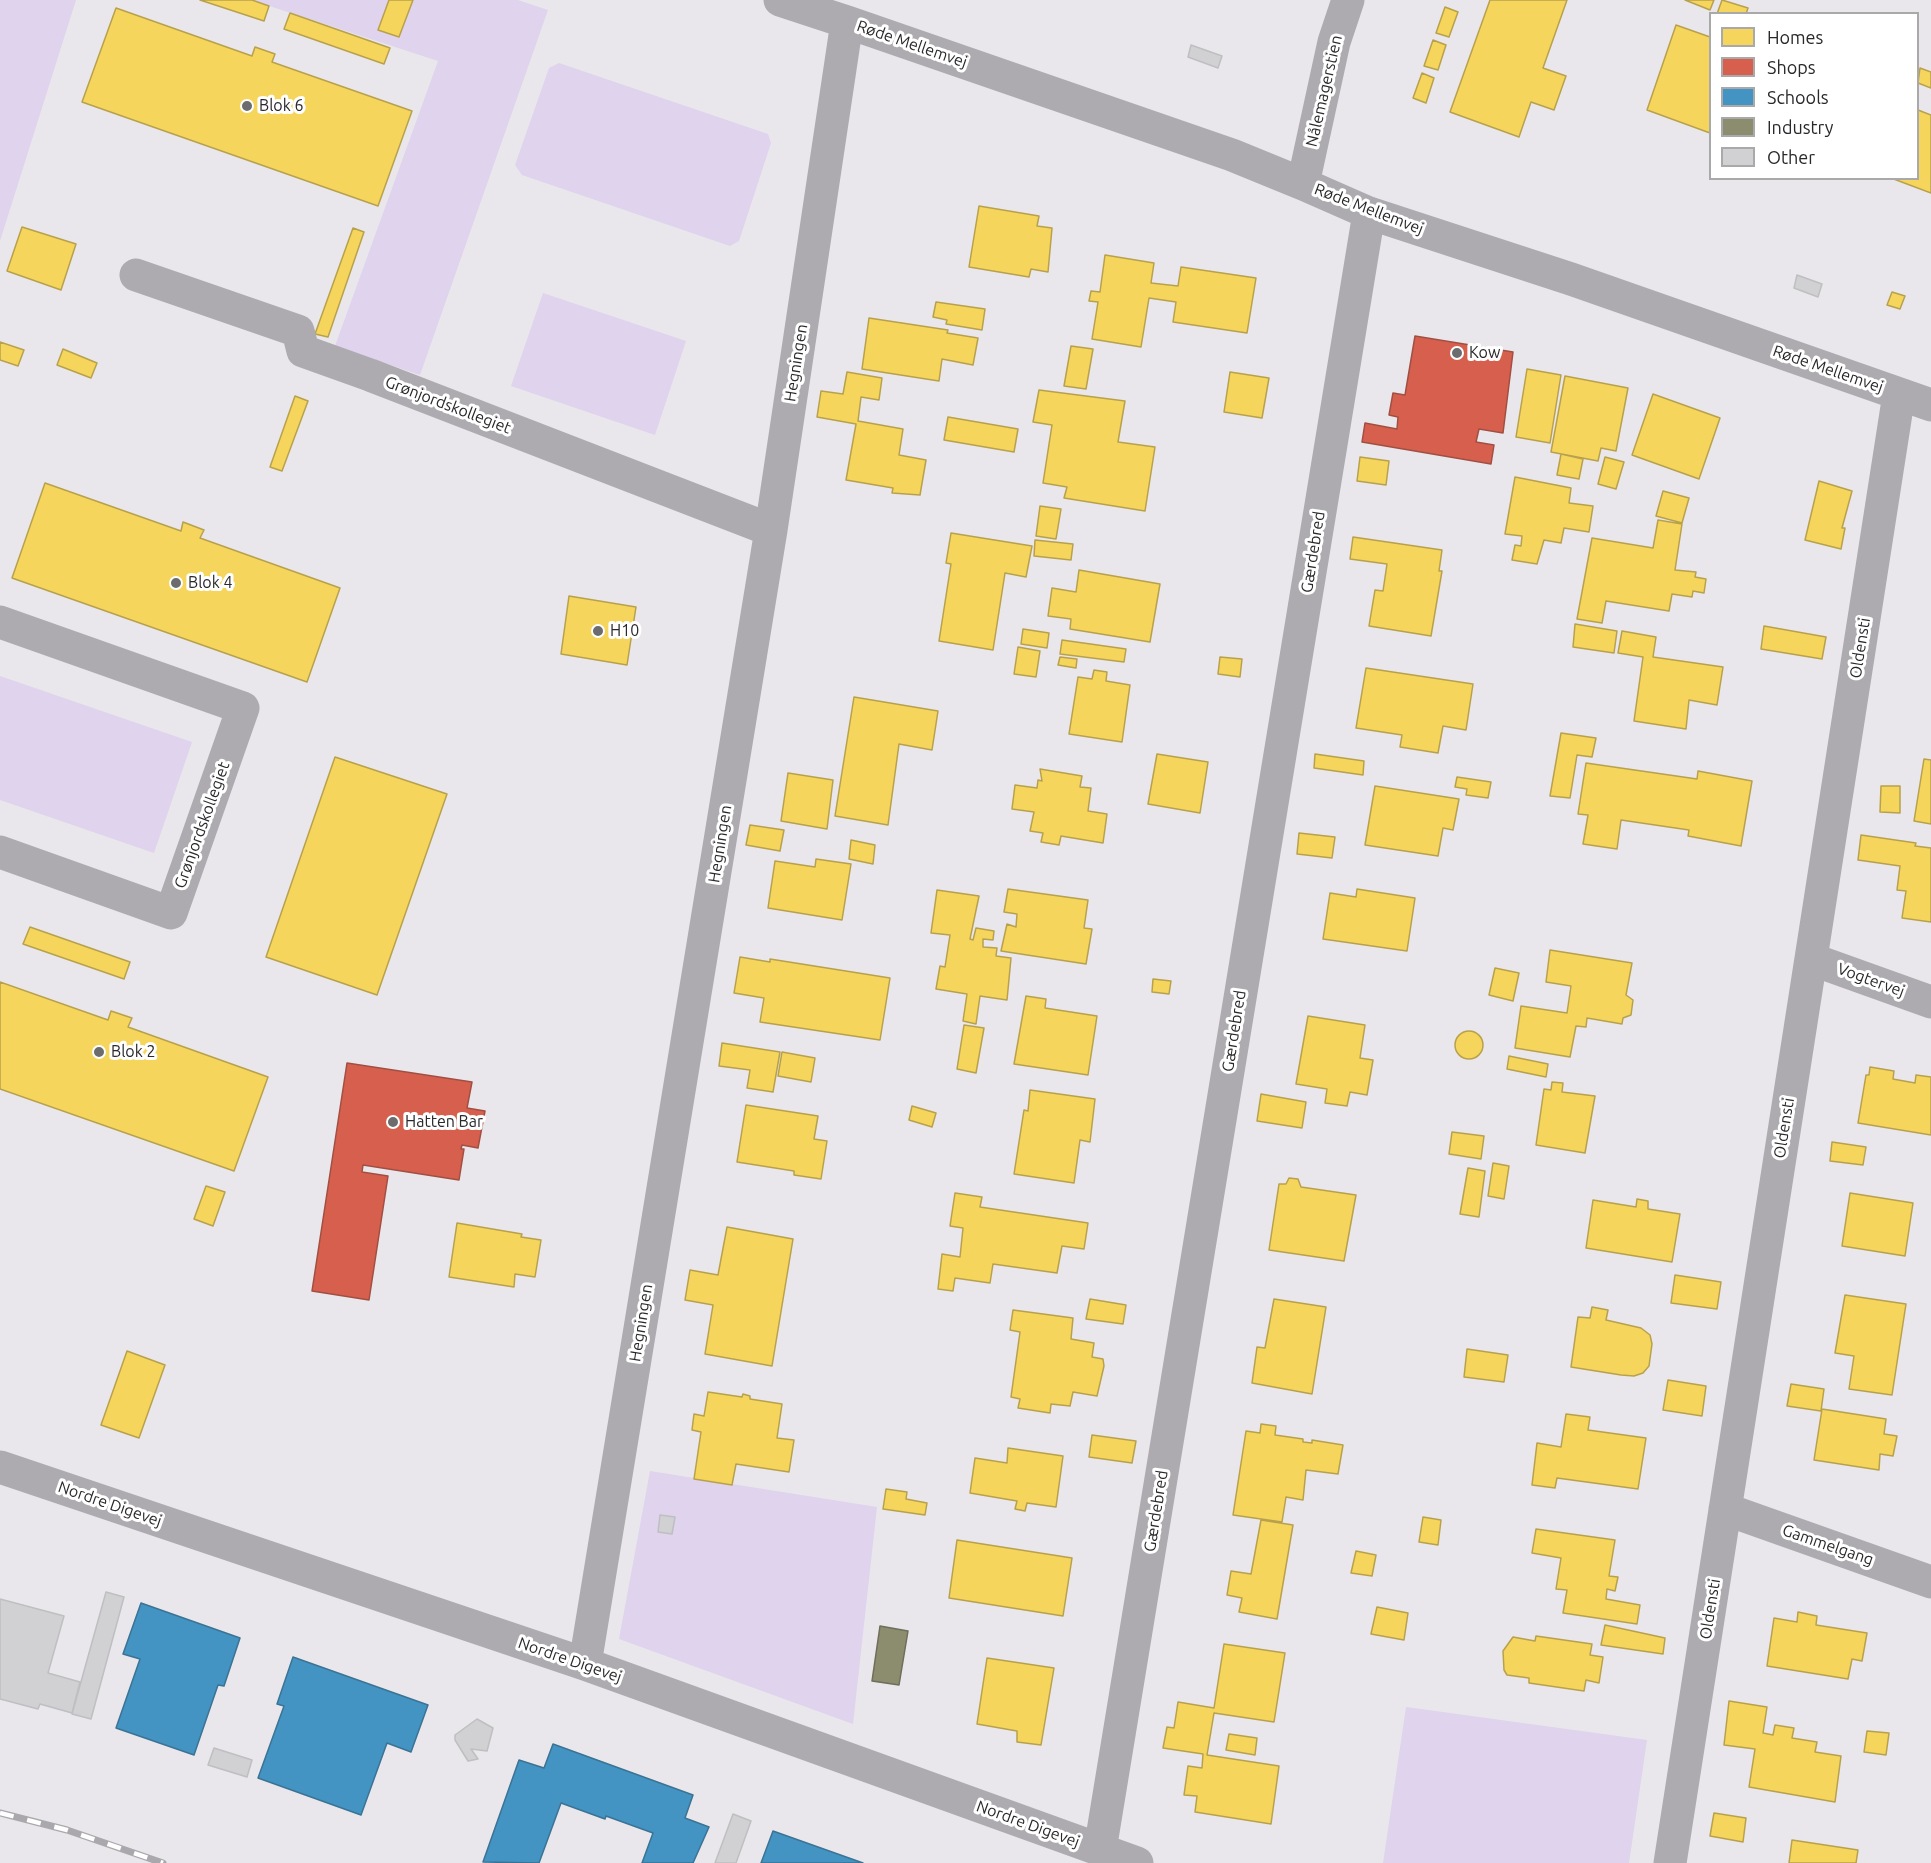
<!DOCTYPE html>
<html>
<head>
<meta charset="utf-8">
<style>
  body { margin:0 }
  #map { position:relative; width:1931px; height:1863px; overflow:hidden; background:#e9e7eb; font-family:Ubuntu,sans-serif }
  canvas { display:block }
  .legend { position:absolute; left:1709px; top:12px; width:210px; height:168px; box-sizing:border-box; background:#fff; border:2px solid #a9a9aa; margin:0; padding:8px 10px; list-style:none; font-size:18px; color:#29282b }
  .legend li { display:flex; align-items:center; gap:12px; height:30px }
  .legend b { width:30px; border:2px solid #a9a9aa }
</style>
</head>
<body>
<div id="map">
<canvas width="1931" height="1863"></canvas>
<ul class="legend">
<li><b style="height:16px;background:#f6d55c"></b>Homes</li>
<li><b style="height:16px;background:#d6604d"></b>Shops</li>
<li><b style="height:16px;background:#4393c3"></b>Schools</li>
<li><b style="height:16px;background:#8c8c6e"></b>Industry</li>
<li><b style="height:16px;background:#d1d0d3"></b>Other</li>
</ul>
</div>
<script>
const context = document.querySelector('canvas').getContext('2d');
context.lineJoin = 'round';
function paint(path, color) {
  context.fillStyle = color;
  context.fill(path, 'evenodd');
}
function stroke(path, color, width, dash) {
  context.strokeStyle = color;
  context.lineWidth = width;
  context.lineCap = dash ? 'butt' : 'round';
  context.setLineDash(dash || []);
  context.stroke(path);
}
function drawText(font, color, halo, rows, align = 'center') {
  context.font = font + ' Ubuntu,sans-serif';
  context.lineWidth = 6;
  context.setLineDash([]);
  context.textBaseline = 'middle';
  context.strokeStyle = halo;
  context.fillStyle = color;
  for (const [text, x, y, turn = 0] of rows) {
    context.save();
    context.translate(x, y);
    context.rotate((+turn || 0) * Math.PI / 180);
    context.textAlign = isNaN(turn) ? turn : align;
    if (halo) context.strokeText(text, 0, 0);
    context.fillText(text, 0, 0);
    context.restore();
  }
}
paint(new Path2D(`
  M 0,0 L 76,0 L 0,241 Z
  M 251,0 L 518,0 L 548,10 L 420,375 L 335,346 L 438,61 Z
  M 559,63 L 768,134 L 771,143 L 739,241 L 730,246 L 522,175 L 515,165 L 549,68 Z
  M 543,293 L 686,341 L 655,435 L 511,386 Z
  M 0,676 L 192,742 L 154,853 L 0,800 Z
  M 650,1471 L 877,1507 L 853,1724 L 619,1639 Z
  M 1406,1707 L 1647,1740 L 1629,1863 L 1383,1863 Z`), '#dfd3ee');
const homes = new Path2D(`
  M 200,0 L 252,0 L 269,6 L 264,21 Z
  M 389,0 L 413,0 L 399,37 L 378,30 Z
  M 1490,0 L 1567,0 L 1543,68 L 1566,76 L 1554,110 L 1531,102 L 1519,137 L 1450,112 Z
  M 1685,0 L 1714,0 L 1710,10 Z
  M 1722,0 L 1748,8 L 1746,14 L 1717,14 Z
  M 1445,7 L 1458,12 L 1449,37 L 1436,33 Z
  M 116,8 L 252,56 L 255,47 L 275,54 L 272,62 L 412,111 L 378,206 L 82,102 Z
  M 290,13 L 390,48 L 384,64 L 284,29 Z
  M 1676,25 L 1710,37 L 1710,133 L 1647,110 Z
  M 1433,40 L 1446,45 L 1438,70 L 1424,66 Z
  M 1920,68 L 1931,72 L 1931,88 L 1918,83 Z
  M 1422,73 L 1434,78 L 1426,103 L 1413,98 Z
  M 1918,110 L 1931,115 L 1931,193 L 1891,178 L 1918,178 Z
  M 979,206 L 1039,216 L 1037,226 L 1052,228 L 1048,272 L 1031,269 L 1029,277 L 969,267 Z
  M 22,227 L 76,244 L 61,290 L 7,271 Z
  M 353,228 L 364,232 L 328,337 L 315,334 Z
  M 1105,255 L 1154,263 L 1151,283 L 1178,286 L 1181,267 L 1256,278 L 1247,333 L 1173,322 L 1176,302 L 1149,298 L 1141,347 L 1092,339 L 1098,302 L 1089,301 L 1091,291 L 1100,292 Z
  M 1892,292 L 1905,296 L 1900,309 L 1887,305 Z
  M 936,302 L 985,309 L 982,330 L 946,324 L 947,320 L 933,317 Z
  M 869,318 L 948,330 L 947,333 L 978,338 L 973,365 L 942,359 L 939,381 L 862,369 Z
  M 0,342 L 24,350 L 18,366 L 0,360 Z
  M 1071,346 L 1093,349 L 1086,389 L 1064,386 Z
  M 63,349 L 97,363 L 91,378 L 57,365 Z
  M 1527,369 L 1561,375 L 1550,443 L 1516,437 Z
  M 847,372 L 882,378 L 879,400 L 861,397 L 858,421 L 903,429 L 899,455 L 926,460 L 920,495 L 892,493 L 893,488 L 846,480 L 856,424 L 817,417 L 821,391 L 843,394 Z
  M 1230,372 L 1269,378 L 1262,418 L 1224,412 Z
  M 1565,376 L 1628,388 L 1616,451 L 1601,448 L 1598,461 L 1551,452 Z
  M 1039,390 L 1125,401 L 1118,442 L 1155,447 L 1145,511 L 1064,498 L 1067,487 L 1043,483 L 1052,425 L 1033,422 Z
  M 1653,394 L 1720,418 L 1699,479 L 1632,455 Z
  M 295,396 L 308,401 L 282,471 L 270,467 Z
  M 948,417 L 1018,429 L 1014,452 L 944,440 Z
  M 1561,454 L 1583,459 L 1579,479 L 1557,475 Z
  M 1360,457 L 1389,461 L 1386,485 L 1357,481 Z
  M 1605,457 L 1624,462 L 1616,489 L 1598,484 Z
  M 1515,477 L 1571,488 L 1569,503 L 1593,506 L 1589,532 L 1564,528 L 1561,543 L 1544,540 L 1537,564 L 1512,560 L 1515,545 L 1521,546 L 1522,536 L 1505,534 Z
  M 1819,481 L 1852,491 L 1842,528 L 1845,528 L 1841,549 L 1805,540 Z
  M 45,483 L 181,531 L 183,522 L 204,530 L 200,538 L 340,588 L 307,682 L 12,578 Z
  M 1663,491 L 1689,498 L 1682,523 L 1656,516 Z
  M 1040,506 L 1061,509 L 1056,539 L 1036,536 Z
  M 1658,520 L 1682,524 L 1675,570 L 1696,572 L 1695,577 L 1706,579 L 1704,593 L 1693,591 L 1692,597 L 1672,594 L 1669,611 L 1606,601 L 1602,623 L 1577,619 L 1592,538 L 1653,548 Z
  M 951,533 L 1032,546 L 1026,577 L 1005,573 L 993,650 L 939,641 L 951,564 L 946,563 Z
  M 1353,537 L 1442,550 L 1439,571 L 1442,571 L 1431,636 L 1369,626 L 1375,590 L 1383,591 L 1387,564 L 1350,559 Z
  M 1035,540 L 1073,544 L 1071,560 L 1034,556 Z
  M 1079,570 L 1160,584 L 1150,642 L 1070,629 L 1071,619 L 1048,616 L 1052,588 L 1076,592 Z
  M 569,596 L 636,607 L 627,665 L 561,654 Z
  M 1575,624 L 1617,631 L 1614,653 L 1573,647 Z
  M 1764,626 L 1826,637 L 1822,659 L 1761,649 Z
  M 1023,629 L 1049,633 L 1047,648 L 1021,644 Z
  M 1622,631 L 1656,637 L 1653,657 L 1723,667 L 1717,705 L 1689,700 L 1686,729 L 1634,721 L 1643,657 L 1618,653 Z
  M 1062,640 L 1126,649 L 1124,662 L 1060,654 Z
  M 1018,647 L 1040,651 L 1036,677 L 1014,674 Z
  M 1060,657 L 1077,659 L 1076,668 L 1058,665 Z
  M 1220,657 L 1242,659 L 1240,677 L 1218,674 Z
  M 1366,668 L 1473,684 L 1466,730 L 1443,726 L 1438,753 L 1400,747 L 1402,735 L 1356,728 Z
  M 1094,670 L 1107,672 L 1106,681 L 1130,685 L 1122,742 L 1069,734 L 1078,677 L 1092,679 Z
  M 854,697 L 938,711 L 932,750 L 899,744 L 888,825 L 835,816 Z
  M 1561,733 L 1596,738 L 1592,757 L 1577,755 L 1570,798 L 1550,796 Z
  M 1157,754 L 1208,762 L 1200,813 L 1148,804 Z
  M 1315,754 L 1364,761 L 1363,775 L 1314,768 Z
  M 335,757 L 447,794 L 377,995 L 266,957 Z
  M 1924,759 L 1931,760 L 1931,824 L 1914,821 Z
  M 1586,763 L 1697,779 L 1698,771 L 1752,781 L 1741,846 L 1688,836 L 1689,830 L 1621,820 L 1617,849 L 1583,844 L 1588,815 L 1578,814 Z
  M 1040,769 L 1082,776 L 1080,787 L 1091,788 L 1088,811 L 1107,814 L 1103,843 L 1061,836 L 1059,845 L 1041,842 L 1043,833 L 1030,831 L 1034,812 L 1012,809 L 1015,785 L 1037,788 L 1038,780 L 1042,781 Z
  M 788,773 L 833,780 L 827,829 L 781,821 Z
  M 1457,777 L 1491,782 L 1488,798 L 1466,795 L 1467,789 L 1455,787 Z
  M 1375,786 L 1459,799 L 1453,830 L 1443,828 L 1438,856 L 1365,845 Z
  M 1881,786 L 1900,786 L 1900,813 L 1880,812 Z
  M 750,825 L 784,830 L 780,851 L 746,845 Z
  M 1299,833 L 1335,837 L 1332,858 L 1297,854 Z
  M 1861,835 L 1916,843 L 1915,846 L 1931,848 L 1931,922 L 1902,918 L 1906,891 L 1897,890 L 1900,866 L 1858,860 Z
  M 851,840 L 875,845 L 873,864 L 849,859 Z
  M 816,859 L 851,864 L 842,920 L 768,908 L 775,861 L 815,867 Z
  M 1008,889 L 1088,900 L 1084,928 L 1092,929 L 1086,964 L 1001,951 L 1007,924 L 1016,927 L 1017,914 L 1004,912 Z
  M 1357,889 L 1415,898 L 1407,951 L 1323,939 L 1330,893 L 1356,897 Z
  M 937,890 L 979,896 L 970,939 L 973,940 L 976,928 L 994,931 L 993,940 L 983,939 L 983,947 L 997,948 L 996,956 L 1011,958 L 1007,1000 L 980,996 L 976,1024 L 963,1021 L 967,994 L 936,989 L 940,966 L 945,967 L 950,935 L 931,933 Z
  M 30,927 L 130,962 L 124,979 L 23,944 Z
  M 1550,950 L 1632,963 L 1626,995 L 1633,1000 L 1631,1015 L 1623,1018 L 1622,1024 L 1587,1018 L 1586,1027 L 1576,1026 L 1570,1057 L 1515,1048 L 1521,1006 L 1567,1013 L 1571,986 L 1546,982 Z
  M 740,957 L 770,962 L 770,959 L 890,978 L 880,1040 L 760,1022 L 764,998 L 734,993 Z
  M 1495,968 L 1519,973 L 1513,1001 L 1489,995 Z
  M 1153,979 L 1171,981 L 1169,994 L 1152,992 Z
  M 0,982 L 108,1020 L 111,1011 L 132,1018 L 128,1027 L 268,1077 L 234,1171 L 0,1089 Z
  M 1026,996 L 1046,999 L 1045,1008 L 1097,1016 L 1088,1075 L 1014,1064 Z
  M 1308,1016 L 1365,1025 L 1360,1058 L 1373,1060 L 1367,1095 L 1350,1092 L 1347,1106 L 1325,1103 L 1327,1089 L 1296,1084 Z
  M 964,1025 L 984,1028 L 976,1073 L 957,1069 Z
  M1455 1045a14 14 0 1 1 28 0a14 14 0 1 1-28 0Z
  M 722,1043 L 780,1052 L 773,1092 L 747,1088 L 750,1070 L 719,1066 Z
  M 782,1052 L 815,1058 L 811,1082 L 778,1076 Z
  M 1509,1056 L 1548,1064 L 1546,1077 L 1507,1069 Z
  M 1870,1067 L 1894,1071 L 1893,1079 L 1915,1083 L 1916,1075 L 1931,1077 L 1931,1135 L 1858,1123 L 1866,1075 L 1869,1075 Z
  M 1552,1082 L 1563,1083 L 1562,1092 L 1595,1096 L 1585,1153 L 1536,1145 L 1544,1089 L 1551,1090 Z
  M 1030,1090 L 1095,1099 L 1090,1142 L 1080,1140 L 1074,1183 L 1014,1174 L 1024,1110 L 1028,1111 Z
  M 1261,1094 L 1306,1102 L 1302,1128 L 1257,1121 Z
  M 746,1105 L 818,1116 L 814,1139 L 827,1141 L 821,1179 L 794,1175 L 794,1171 L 737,1162 Z
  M 912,1106 L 936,1113 L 932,1127 L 909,1120 Z
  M 1452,1132 L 1484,1136 L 1481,1159 L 1449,1154 Z
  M 1832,1142 L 1866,1147 L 1863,1165 L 1830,1161 Z
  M 1493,1163 L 1509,1166 L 1504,1199 L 1488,1196 Z
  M 1468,1168 L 1485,1171 L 1479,1217 L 1460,1214 Z
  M 1289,1178 L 1298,1179 L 1301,1187 L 1356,1195 L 1344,1261 L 1269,1250 L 1279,1184 L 1286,1184 Z
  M 206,1186 L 225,1192 L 213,1226 L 194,1219 Z
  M 955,1193 L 982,1197 L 980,1207 L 1088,1223 L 1084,1249 L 1062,1246 L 1057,1273 L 993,1264 L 990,1283 L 955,1278 L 953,1291 L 938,1289 L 942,1254 L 960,1257 L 963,1228 L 950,1226 Z
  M 1850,1193 L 1913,1203 L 1905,1256 L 1842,1246 Z
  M 1637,1199 L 1648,1201 L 1648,1209 L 1680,1214 L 1672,1262 L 1586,1248 L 1593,1200 L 1636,1207 Z
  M 457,1223 L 522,1234 L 521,1237 L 541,1240 L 535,1277 L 515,1274 L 514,1287 L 449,1277 Z
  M 727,1227 L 793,1239 L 772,1366 L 705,1354 L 713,1305 L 685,1300 L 690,1270 L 718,1275 Z
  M 1675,1275 L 1721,1282 L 1717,1309 L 1671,1303 Z
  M 1845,1295 L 1906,1304 L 1892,1395 L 1849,1389 L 1854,1356 L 1835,1353 Z
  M 1090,1299 L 1126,1305 L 1123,1324 L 1086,1319 Z
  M 1274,1299 L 1326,1307 L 1312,1394 L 1252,1383 L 1257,1347 L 1265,1348 Z
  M 1592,1307 L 1608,1310 L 1606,1320 L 1641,1328 L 1650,1335 L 1652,1344 L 1649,1366 L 1643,1373 L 1634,1376 L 1621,1375 L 1571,1367 L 1578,1317 L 1590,1318 Z
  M 1013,1310 L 1073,1318 L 1071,1339 L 1094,1343 L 1092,1357 L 1103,1359 L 1104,1366 L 1097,1396 L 1073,1392 L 1070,1406 L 1051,1404 L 1050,1413 L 1018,1408 L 1020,1399 L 1011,1397 L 1020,1332 L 1010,1330 Z
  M 1467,1349 L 1508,1355 L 1504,1382 L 1464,1377 Z
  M 127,1351 L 165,1365 L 139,1438 L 101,1425 Z
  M 1668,1380 L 1706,1386 L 1702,1416 L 1663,1410 Z
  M 1791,1384 L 1824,1389 L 1821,1411 L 1787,1406 Z
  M 708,1392 L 742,1397 L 743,1394 L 750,1396 L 750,1399 L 782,1404 L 777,1438 L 794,1440 L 789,1472 L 736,1464 L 732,1485 L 694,1479 L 701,1432 L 692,1430 L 694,1414 L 704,1416 Z
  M 1822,1409 L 1886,1419 L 1884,1434 L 1897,1436 L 1893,1456 L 1880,1454 L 1879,1470 L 1814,1460 Z
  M 1566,1414 L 1590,1417 L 1588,1430 L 1646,1438 L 1638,1489 L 1557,1478 L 1555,1488 L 1532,1485 L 1537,1443 L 1561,1447 Z
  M 1261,1424 L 1276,1426 L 1275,1435 L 1303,1439 L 1303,1442 L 1312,1443 L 1312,1440 L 1343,1445 L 1338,1474 L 1306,1470 L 1303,1500 L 1286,1497 L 1282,1522 L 1233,1515 L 1246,1431 L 1260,1433 Z
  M 1092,1435 L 1136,1441 L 1132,1463 L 1089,1457 Z
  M 1008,1448 L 1063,1456 L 1056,1507 L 1027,1503 L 1025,1511 L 1015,1509 L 1017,1501 L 970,1493 L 975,1458 L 1007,1463 Z
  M 886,1489 L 907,1492 L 906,1499 L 927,1503 L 925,1515 L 883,1509 Z
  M 1423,1517 L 1441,1520 L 1438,1545 L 1419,1542 Z
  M 1261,1520 L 1293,1525 L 1277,1619 L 1239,1612 L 1242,1598 L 1227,1595 L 1231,1571 L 1251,1574 Z
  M 1536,1529 L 1615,1540 L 1609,1576 L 1618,1577 L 1615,1591 L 1607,1589 L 1606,1599 L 1640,1605 L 1637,1624 L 1563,1613 L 1567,1590 L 1556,1589 L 1561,1558 L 1532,1553 Z
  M 957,1540 L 1072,1558 L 1063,1616 L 949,1598 Z
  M 1356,1551 L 1376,1555 L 1372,1576 L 1351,1573 Z
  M 1377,1607 L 1408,1613 L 1404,1640 L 1371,1634 Z
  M 1798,1612 L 1817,1616 L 1816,1625 L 1867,1633 L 1862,1661 L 1852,1659 L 1848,1679 L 1767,1666 L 1774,1618 L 1797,1622 Z
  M 1605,1625 L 1665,1638 L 1663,1654 L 1601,1645 Z
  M 1536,1636 L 1592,1644 L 1590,1655 L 1603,1657 L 1599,1683 L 1586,1680 L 1584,1691 L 1529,1683 L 1529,1678 L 1507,1675 L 1504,1670 L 1503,1651 L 1513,1637 L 1535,1641 Z
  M 1224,1644 L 1285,1653 L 1274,1722 L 1214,1713 L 1207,1755 L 1279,1766 L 1271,1824 L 1195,1812 L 1197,1796 L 1184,1795 L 1188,1766 L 1202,1768 L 1203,1754 L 1163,1748 L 1167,1727 L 1174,1728 L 1178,1702 L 1214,1708 Z
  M 987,1658 L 1054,1668 L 1041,1745 L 1017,1742 L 1017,1731 L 977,1724 Z
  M 1729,1701 L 1767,1707 L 1763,1733 L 1773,1735 L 1775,1725 L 1794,1728 L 1792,1738 L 1817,1742 L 1815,1752 L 1841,1756 L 1835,1802 L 1749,1787 L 1755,1749 L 1724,1745 Z
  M 1867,1731 L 1889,1733 L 1886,1755 L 1864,1752 Z
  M 1229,1734 L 1257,1738 L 1255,1755 L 1226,1750 Z
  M 1714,1813 L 1746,1818 L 1743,1842 L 1710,1836 Z
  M 1792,1840 L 1858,1850 L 1856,1863 L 1789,1863 Z`);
paint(homes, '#f6d55c');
stroke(homes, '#b8a14d', 1.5);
const shops = new Path2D(`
  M 1415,336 L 1513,352 L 1503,433 L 1479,429 L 1476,442 L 1494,445 L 1491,464 L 1362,442 L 1365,423 L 1397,429 L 1398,417 L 1389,415 L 1393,393 L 1405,395 Z
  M 347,1063 L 472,1082 L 467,1108 L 485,1111 L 478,1148 L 462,1145 L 461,1149 L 464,1149 L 459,1180 L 363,1165 L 362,1172 L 388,1176 L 369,1300 L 312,1291 Z`);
paint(shops, '#d6604d');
stroke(shops, '#a24f43', 1.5);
const schools = new Path2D(`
  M 141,1603 L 240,1638 L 224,1686 L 218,1685 L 194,1755 L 116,1728 L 140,1659 L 123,1654 Z
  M 293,1657 L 428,1705 L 411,1752 L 387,1743 L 361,1815 L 258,1778 L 284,1706 L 277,1704 Z
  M 553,1744 L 693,1795 L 685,1818 L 709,1827 L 693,1863 L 642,1863 L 653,1833 L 606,1816 L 605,1819 L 561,1803 L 539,1863 L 483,1862 L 519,1760 L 544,1768 Z
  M 773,1831 L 863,1863 L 761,1863 Z`);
paint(schools, '#4393c3');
stroke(schools, '#3b7395', 1.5);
const industry = new Path2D(`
  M 880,1626 L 908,1631 L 899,1685 L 872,1681 Z`);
paint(industry, '#8c8c6e');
stroke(industry, '#6e6e5a', 1.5);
const building = new Path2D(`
  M 1191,45 L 1222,56 L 1218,68 L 1188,57 Z
  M 1797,275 L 1822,284 L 1818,297 L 1794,288 Z
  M 660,1515 L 675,1517 L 672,1534 L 658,1532 Z
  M 106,1592 L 124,1597 L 91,1719 L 72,1714 Z
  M 0,1599 L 64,1616 L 48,1673 L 80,1682 L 72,1713 L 40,1704 L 38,1709 L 0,1699 Z
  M 477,1719 L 493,1728 L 487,1751 L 471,1749 L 478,1759 L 468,1761 L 455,1740 L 455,1735 Z
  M 214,1748 L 252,1760 L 247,1777 L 208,1765 Z
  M 733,1814 L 751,1821 L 736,1863 L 715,1863 Z`);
paint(building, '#d1d0d3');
stroke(building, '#bfbec1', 1.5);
stroke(new Path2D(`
  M 780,0 L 847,22 L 1232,155 L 1303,184 L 1369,213 L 1571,279 L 1931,405
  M 1303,184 L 1334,42 L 1348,0
  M 136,275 L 298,331 L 303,351 L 370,375 L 771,530
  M 0,622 L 243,708 L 171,913 L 0,852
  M 1811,959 L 1931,1002
  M 0,1467 L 585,1664 L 1137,1863
  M 1725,1509 L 1931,1582
  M 585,1664 L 771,530 L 847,22
  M 1100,1850 L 1369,213
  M 1670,1863 L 1899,394`), '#adaab0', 33);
const rail = new Path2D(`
  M 0,1813 L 67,1830 L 163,1863`);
stroke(rail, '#aaa8ad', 7);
stroke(rail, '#fff', 4.5, [14]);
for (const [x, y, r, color] of [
  [247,106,6,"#6c6b6e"],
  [1457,353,6,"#6c6b6e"],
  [176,583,6,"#6c6b6e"],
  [598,631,6,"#6c6b6e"],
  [99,1052,6,"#6c6b6e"],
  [393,1122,6,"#6c6b6e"]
]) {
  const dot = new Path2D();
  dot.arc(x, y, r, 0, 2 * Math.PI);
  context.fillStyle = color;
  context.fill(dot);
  stroke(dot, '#fff', 2);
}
drawText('16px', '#29282b', '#fff', [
  ["Røde Mellemvej",912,44,19],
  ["Nålemagerstien",1324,91,-77],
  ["Røde Mellemvej",1369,209,21],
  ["Hegningen",796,363,-81],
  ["Røde Mellemvej",1828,369,19],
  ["Grønjordskollegiet",448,405,21],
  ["Gærdebred",1313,552,-81],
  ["Oldensti",1860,648,-81],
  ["Grønjordskollegiet",202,825,-70],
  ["Hegningen",720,844,-81],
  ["Vogtervej",1871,980,20],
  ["Gærdebred",1234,1031,-81],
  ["Oldensti",1784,1128,-81],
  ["Hegningen",641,1323,-81],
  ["Nordre Digevej",110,1504,19],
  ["Gærdebred",1156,1511,-81],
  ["Gammelgang",1828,1545,19],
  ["Oldensti",1710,1609,-81],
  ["Nordre Digevej",570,1660,19],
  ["Nordre Digevej",1028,1824,20]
]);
drawText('16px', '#29282b', '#fff', [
  ["Blok 6",259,106],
  ["Kow",1469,353],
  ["Blok 4",188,583],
  ["H10",610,631],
  ["Blok 2",111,1052],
  ["Hatten Bar",405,1122]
], 'left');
</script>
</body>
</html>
